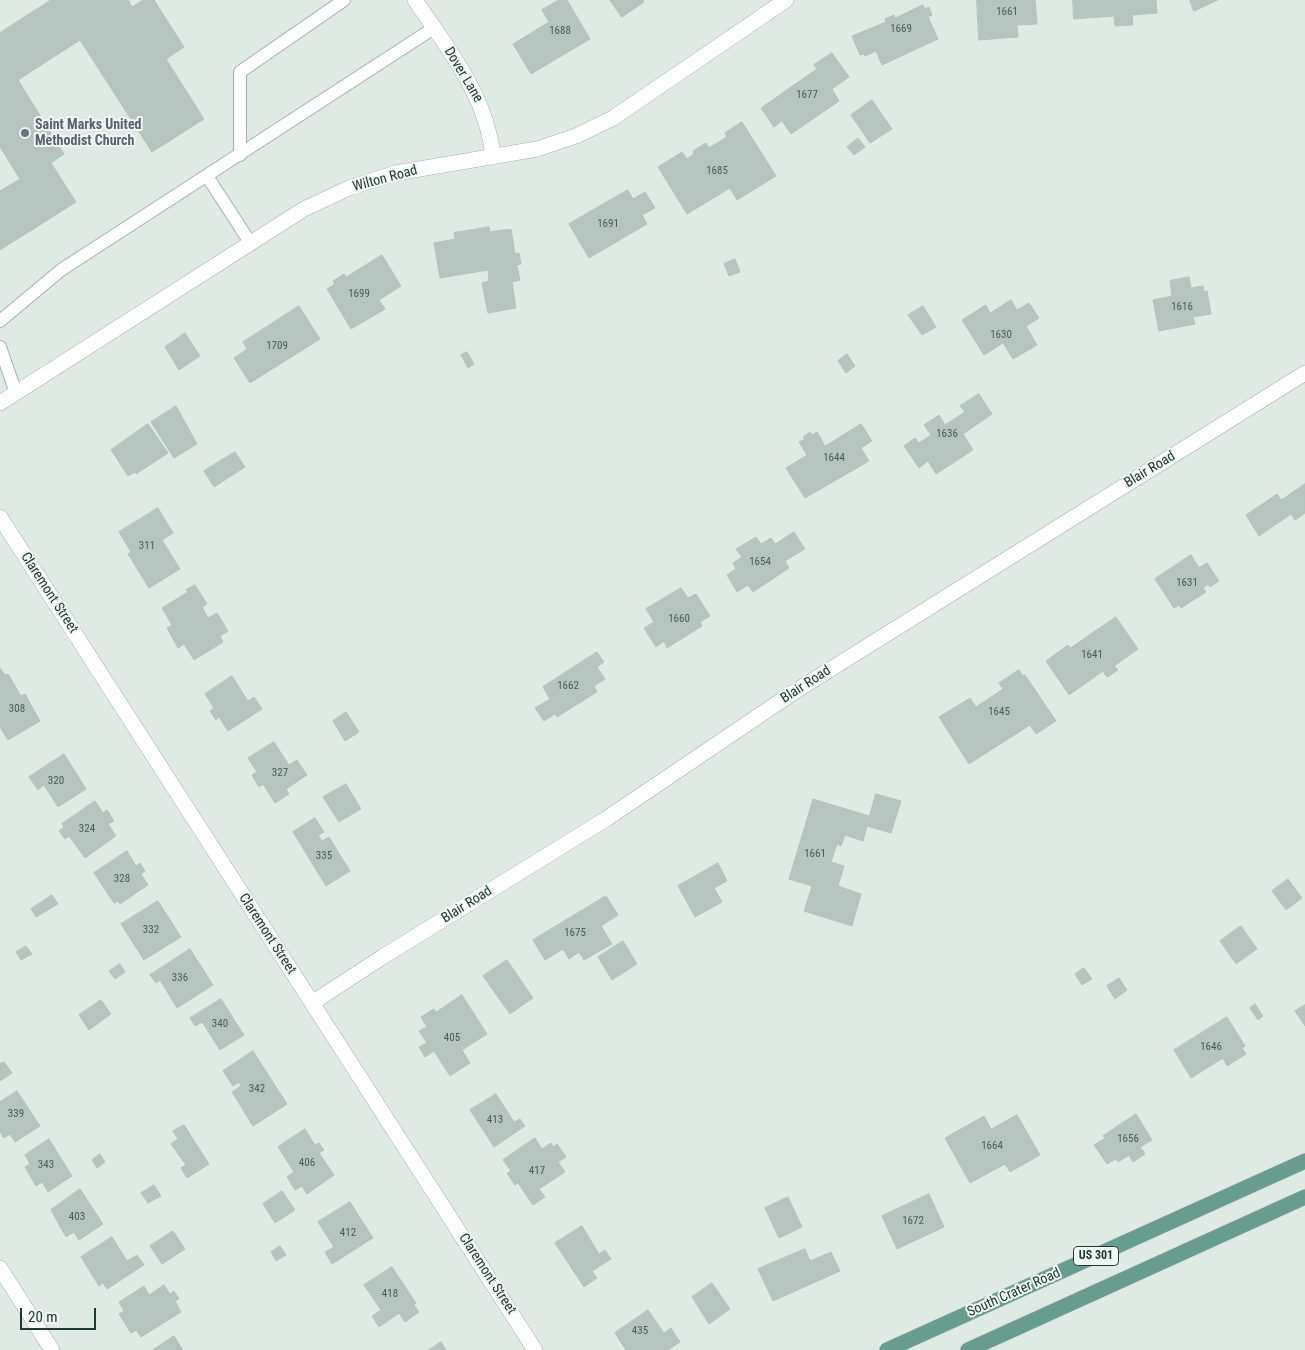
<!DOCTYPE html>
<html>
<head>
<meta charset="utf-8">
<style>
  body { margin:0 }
  #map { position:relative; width:1305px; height:1350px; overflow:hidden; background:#dfeae5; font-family:"Roboto Condensed",sans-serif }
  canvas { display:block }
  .scale { position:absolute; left:20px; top:1308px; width:76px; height:22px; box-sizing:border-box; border:2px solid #213933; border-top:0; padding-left:6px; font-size:15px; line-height:18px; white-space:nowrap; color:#213933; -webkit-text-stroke:4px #eff6f3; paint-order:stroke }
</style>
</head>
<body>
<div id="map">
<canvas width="1305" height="1350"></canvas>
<div class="scale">20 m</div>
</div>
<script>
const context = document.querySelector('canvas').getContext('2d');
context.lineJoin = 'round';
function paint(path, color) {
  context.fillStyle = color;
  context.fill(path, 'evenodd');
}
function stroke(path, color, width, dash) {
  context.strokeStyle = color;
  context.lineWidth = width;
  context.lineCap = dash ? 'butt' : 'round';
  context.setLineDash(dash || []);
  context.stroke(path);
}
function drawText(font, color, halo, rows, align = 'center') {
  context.font = font + ' "Roboto Condensed",sans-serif';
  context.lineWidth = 4;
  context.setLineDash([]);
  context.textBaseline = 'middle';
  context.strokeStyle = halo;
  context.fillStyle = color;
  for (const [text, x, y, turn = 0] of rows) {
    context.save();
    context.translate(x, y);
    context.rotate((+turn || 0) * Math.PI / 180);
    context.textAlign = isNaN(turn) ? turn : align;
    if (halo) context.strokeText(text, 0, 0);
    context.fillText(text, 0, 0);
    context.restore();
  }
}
const building = new Path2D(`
  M 51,0 L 128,0 L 132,7 L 143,0 L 154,0 L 184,47 L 166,59 L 204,119 L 152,152 L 80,40 L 18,80 L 64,154 L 51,163 L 76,202 L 0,250 L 0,191 L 20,179 L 0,147 L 0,33 Z
  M 559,0 L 567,0 L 590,39 L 531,74 L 513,44 L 549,22 L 542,10 Z
  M 610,0 L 643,0 L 644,2 L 622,17 Z
  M 977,0 L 1035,0 L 1037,24 L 1017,25 L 1018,37 L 979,40 Z
  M 1073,0 L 1156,0 L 1157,13 L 1132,15 L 1133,25 L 1115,26 L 1114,16 L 1074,19 Z
  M 1190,0 L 1218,0 L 1194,11 Z
  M 923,5 L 925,9 L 929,7 L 932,15 L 928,17 L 938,39 L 882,65 L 876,51 L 865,56 L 864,54 L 860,55 L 852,36 L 886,22 L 885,19 L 894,15 L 895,18 Z
  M 832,53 L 849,77 L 832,89 L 839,101 L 791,134 L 782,121 L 774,127 L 761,108 L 817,69 L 814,65 Z
  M 872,100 L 892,129 L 870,143 L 851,115 Z
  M 742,122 L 776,176 L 737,200 L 730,188 L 687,214 L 658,167 L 682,152 L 687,159 L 694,154 L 693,151 L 706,143 L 709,148 L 727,137 L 725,133 Z
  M 858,138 L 865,147 L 854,155 L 847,147 Z
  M 628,190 L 633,199 L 645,192 L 655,208 L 642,215 L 647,224 L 589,258 L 569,224 Z
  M 489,227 L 490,232 L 511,229 L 515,254 L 519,253 L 521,264 L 517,265 L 520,280 L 512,282 L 516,308 L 488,313 L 482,283 L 489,281 L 488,270 L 440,278 L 434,243 L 455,239 L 454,233 Z
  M 382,255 L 401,286 L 379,300 L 385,309 L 351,329 L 327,289 L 335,284 L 333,281 L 344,274 L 346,277 Z
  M 735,259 L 740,272 L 729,276 L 724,264 Z
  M 1189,277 L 1191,288 L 1203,286 L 1204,292 L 1207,291 L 1211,314 L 1193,317 L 1195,324 L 1159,331 L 1153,300 L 1172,296 L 1170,281 Z
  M 1011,300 L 1017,310 L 1029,303 L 1039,318 L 1026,326 L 1037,345 L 1013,359 L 1003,343 L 984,355 L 962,320 L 986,305 L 990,313 Z
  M 299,306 L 320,339 L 250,383 L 234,358 L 247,349 L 243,342 Z
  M 923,306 L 936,327 L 922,335 L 908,315 Z
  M 185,333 L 200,356 L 179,370 L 165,347 Z
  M 467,352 L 474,364 L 468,368 L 461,355 Z
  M 847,354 L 855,366 L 846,373 L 838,361 Z
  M 979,394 L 992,414 L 963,434 L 973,450 L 936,474 L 928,461 L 919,468 L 904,446 L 915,438 L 919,443 L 931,435 L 924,425 L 939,415 L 945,425 L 965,412 L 960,406 Z
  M 176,406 L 197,444 L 174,458 L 151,422 Z
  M 148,424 L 168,453 L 136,474 L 135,472 L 128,476 L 111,450 Z
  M 861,424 L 872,441 L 861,448 L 869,461 L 805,498 L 786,468 L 807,455 L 799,442 L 805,439 L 803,437 L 810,432 L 812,435 L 817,432 L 825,446 Z
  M 235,452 L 245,467 L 214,487 L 204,471 Z
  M 1305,484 L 1305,513 L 1295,520 L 1291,514 L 1259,536 L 1246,515 L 1277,494 L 1281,500 Z
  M 158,508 L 173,533 L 162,540 L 180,569 L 149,588 L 128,554 L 131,552 L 119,532 Z
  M 794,532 L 805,549 L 785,561 L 789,568 L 753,592 L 748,585 L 737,592 L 727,575 L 736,569 L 733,563 L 742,557 L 736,549 L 756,537 L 761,544 L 771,538 L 775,544 Z
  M 1191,555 L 1199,568 L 1207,563 L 1219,581 L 1210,587 L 1208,584 L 1203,588 L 1206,592 L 1181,608 L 1179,605 L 1174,608 L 1155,579 Z
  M 195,585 L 207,604 L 202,607 L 208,618 L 217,613 L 228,631 L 220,636 L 223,642 L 194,660 L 184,644 L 178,648 L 167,628 L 172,625 L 162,608 L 188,592 L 186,590 Z
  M 681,588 L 688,598 L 696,594 L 710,616 L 700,622 L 702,626 L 667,648 L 664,641 L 656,647 L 644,628 L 654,622 L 646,609 Z
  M 1116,617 L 1138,649 L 1114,666 L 1118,670 L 1107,677 L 1103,671 L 1069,695 L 1046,661 L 1068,645 L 1070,648 Z
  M 597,652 L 604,662 L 597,667 L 605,679 L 594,686 L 597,692 L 557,717 L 555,714 L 544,721 L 535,708 L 550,699 L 543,687 Z
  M 0,668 L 5,675 L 8,674 L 21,696 L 25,694 L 40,721 L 8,740 L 0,727 Z
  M 1019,670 L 1023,676 L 1025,675 L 1056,721 L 1036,734 L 1030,725 L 969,764 L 939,717 L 970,698 L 976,707 L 1003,689 L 999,683 Z
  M 232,676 L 248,701 L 254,697 L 262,709 L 228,731 L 219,717 L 216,720 L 210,711 L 214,708 L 205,694 Z
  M 346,712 L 359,732 L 345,741 L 333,721 Z
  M 274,742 L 289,765 L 297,760 L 307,775 L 286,789 L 289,794 L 275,803 L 263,784 L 259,787 L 252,775 L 257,772 L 248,758 Z
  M 64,754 L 86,789 L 58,807 L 44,785 L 38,790 L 29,777 Z
  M 346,784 L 361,809 L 339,822 L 323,797 Z
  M 876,794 L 901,801 L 891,833 L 867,826 L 863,841 L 845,835 L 841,846 L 837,844 L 831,862 L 844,866 L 838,886 L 861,894 L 852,926 L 804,911 L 812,886 L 789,879 L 813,799 L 869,816 Z
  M 95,801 L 103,813 L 107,810 L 114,821 L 108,824 L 116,836 L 85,858 L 69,836 L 65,839 L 59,831 L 64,827 L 62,824 Z
  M 315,818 L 324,832 L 318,835 L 322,841 L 329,837 L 350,871 L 326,886 L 293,832 Z
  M 127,851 L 136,866 L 140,863 L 145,871 L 141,874 L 148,885 L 120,904 L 118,901 L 114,903 L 94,873 Z
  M 718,863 L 727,881 L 714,888 L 722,902 L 695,917 L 678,886 Z
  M 1288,879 L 1302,898 L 1286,910 L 1272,891 Z
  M 52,895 L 58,904 L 36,917 L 31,909 Z
  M 606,896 L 618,915 L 601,926 L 612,944 L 584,960 L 579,952 L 569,959 L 563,949 L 545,960 L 533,940 Z
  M 158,901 L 181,937 L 144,960 L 121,924 Z
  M 1241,926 L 1257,949 L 1236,964 L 1220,941 Z
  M 623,941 L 637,964 L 612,980 L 598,957 Z
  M 26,946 L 32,954 L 21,960 L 16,952 Z
  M 190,949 L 213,985 L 177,1008 L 160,980 L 156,983 L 150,975 Z
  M 507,960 L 533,998 L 510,1014 L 483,976 Z
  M 120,964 L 125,972 L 115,979 L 109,971 Z
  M 1084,968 L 1092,979 L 1082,985 L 1075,974 Z
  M 1119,978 L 1127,990 L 1115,999 L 1107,986 Z
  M 462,995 L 487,1034 L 462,1050 L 470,1063 L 450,1076 L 434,1051 L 425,1057 L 419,1047 L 427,1043 L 419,1031 L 427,1027 L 421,1017 L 434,1009 L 436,1012 Z
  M 221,999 L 244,1035 L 220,1050 L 202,1022 L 195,1026 L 190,1018 Z
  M 101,1000 L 111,1014 L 89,1030 L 79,1015 Z
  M 1255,1004 L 1263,1016 L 1258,1020 L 1250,1008 Z
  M 1305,1005 L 1305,1026 L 1295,1011 Z
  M 1227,1017 L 1245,1046 L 1242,1048 L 1246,1054 L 1227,1066 L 1223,1058 L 1191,1078 L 1174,1050 Z
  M 253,1051 L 287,1104 L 253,1126 L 232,1092 L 241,1086 L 239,1082 L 233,1086 L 223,1071 Z
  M 4,1062 L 12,1073 L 0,1081 L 0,1064 Z
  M 17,1091 L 40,1126 L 15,1142 L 10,1134 L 4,1138 L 0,1132 L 0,1102 Z
  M 496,1094 L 514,1122 L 520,1119 L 525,1126 L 494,1147 L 470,1110 Z
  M 1136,1114 L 1152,1140 L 1140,1147 L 1145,1154 L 1133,1162 L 1129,1155 L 1118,1162 L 1116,1159 L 1107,1164 L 1094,1145 L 1105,1138 L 1103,1136 Z
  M 1017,1115 L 1040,1155 L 1010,1172 L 1005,1164 L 970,1183 L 945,1138 L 984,1116 L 991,1129 Z
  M 184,1125 L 209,1164 L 187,1178 L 181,1168 L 186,1165 L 171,1144 L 178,1139 L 173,1131 Z
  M 305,1129 L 315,1145 L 319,1143 L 324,1150 L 319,1153 L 334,1175 L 307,1194 L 302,1186 L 295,1190 L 287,1177 L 294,1172 L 278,1147 Z
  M 535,1138 L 542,1149 L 551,1143 L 553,1147 L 557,1144 L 566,1157 L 558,1162 L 565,1172 L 539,1189 L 545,1197 L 533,1205 L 518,1183 L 515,1185 L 507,1173 L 511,1171 L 503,1160 Z
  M 49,1139 L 72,1176 L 48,1192 L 42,1182 L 36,1186 L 25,1167 L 30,1164 L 25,1155 Z
  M 100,1154 L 105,1162 L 97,1168 L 92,1160 Z
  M 154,1185 L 161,1196 L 148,1203 L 141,1193 Z
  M 80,1189 L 103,1224 L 79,1240 L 74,1232 L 66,1237 L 51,1210 Z
  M 282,1191 L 295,1210 L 275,1223 L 263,1204 Z
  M 929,1194 L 944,1227 L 897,1249 L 882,1216 Z
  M 788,1197 L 802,1227 L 779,1238 L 765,1208 Z
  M 350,1202 L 373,1238 L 332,1264 L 325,1252 L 334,1247 L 318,1222 Z
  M 582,1226 L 599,1254 L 605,1250 L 611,1259 L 592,1271 L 597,1278 L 584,1287 L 555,1243 Z
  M 173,1231 L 185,1249 L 162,1264 L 150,1246 Z
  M 112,1237 L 127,1261 L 137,1255 L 144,1265 L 107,1289 L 103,1283 L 99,1286 L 81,1257 Z
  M 280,1246 L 286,1255 L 276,1261 L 271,1252 Z
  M 805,1249 L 810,1261 L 831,1252 L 840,1271 L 773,1301 L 758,1269 Z
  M 392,1267 L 416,1303 L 414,1305 L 419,1312 L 405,1322 L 399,1313 L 379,1327 L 372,1316 L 381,1310 L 364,1285 Z
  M 712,1283 L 730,1309 L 709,1324 L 692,1297 Z
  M 164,1285 L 170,1294 L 174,1291 L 179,1299 L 175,1301 L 181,1312 L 141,1337 L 136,1330 L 131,1333 L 119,1314 L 124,1311 L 119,1302 L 144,1286 L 149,1295 Z
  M 648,1310 L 664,1333 L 671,1328 L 680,1342 L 668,1350 L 626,1350 L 615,1333 Z
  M 174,1336 L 183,1350 L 153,1350 Z
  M 441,1342 L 446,1350 L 429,1350 Z`);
paint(building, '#b5c4be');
stroke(building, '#b2c3bc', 1);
const lane = new Path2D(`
  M 240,155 L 240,72 L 344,0
  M 207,176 L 251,244
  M 0,321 L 61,270 L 434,28
  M 0,347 L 16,393`);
const street = new Path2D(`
  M 415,0 C 448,49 487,96 493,157
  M 0,403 L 304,209 L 349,188 L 396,173 L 537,149 L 576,136 L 613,118 L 786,0
  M 0,517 L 535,1350
  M 312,1003 L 384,956 L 606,819 L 794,692 L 1305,373
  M 0,1268 L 52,1350`);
const primary = new Path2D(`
  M 887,1350 L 1305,1161
  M 968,1350 L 1305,1197`);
stroke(lane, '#a2b1ac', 14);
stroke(street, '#a2b1ac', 16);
stroke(primary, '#bcc4c2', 16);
stroke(lane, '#fff', 12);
stroke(street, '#fff', 15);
stroke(primary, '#669d8f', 15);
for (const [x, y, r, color] of [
  [25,133,5,"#6b7280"]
]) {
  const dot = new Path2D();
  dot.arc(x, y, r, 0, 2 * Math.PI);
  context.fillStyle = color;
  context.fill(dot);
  stroke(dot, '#eff6f3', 2);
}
drawText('11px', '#465c56', null, [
  ["1661",1007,12],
  ["1669",901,29],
  ["1688",560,31],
  ["1677",807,95],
  ["1685",717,171],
  ["1691",608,224],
  ["1699",359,294],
  ["1616",1182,307],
  ["1630",1001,335],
  ["1709",277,346],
  ["1636",947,434],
  ["1644",834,458],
  ["311",147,546],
  ["1654",760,562],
  ["1631",1187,583],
  ["1660",679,619],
  ["1641",1092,655],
  ["1662",568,686],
  ["308",17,709],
  ["1645",999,712],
  ["327",280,773],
  ["320",56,781],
  ["324",87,829],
  ["1661",815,854],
  ["335",324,856],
  ["328",122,879],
  ["332",151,930],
  ["1675",575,933],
  ["336",180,978],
  ["340",220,1024],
  ["405",452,1038],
  ["1646",1211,1047],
  ["342",257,1089],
  ["339",16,1114],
  ["413",495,1120],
  ["1656",1128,1139],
  ["1664",992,1146],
  ["406",307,1163],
  ["343",46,1165],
  ["417",537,1171],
  ["403",77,1217],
  ["1672",913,1221],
  ["412",348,1233],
  ["418",390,1294],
  ["435",640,1331]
]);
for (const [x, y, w] of [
  [1096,1256,45]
]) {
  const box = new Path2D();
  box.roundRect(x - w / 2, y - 9.5, w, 19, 4);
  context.fillStyle = '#eff6f3';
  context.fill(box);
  stroke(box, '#213933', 1);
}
drawText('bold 12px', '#213933', null, [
  ["US 301",1096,1256]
]);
drawText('14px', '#213933', '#eff6f3', [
  ["Dover Lane",463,75,59],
  ["Wilton Road",385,179,-15],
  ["Blair Road",1150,470,-31],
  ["Claremont Street",49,593,57],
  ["Blair Road",806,685,-33],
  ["Blair Road",467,905,-32],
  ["Claremont Street",267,934,57],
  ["Claremont Street",487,1274,57],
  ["South Crater Road",1014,1293,-24]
]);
drawText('bold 14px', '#5b616d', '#eff6f3', [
  ["Saint Marks United",35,125],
  ["Methodist Church",35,141]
], 'left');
</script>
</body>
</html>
